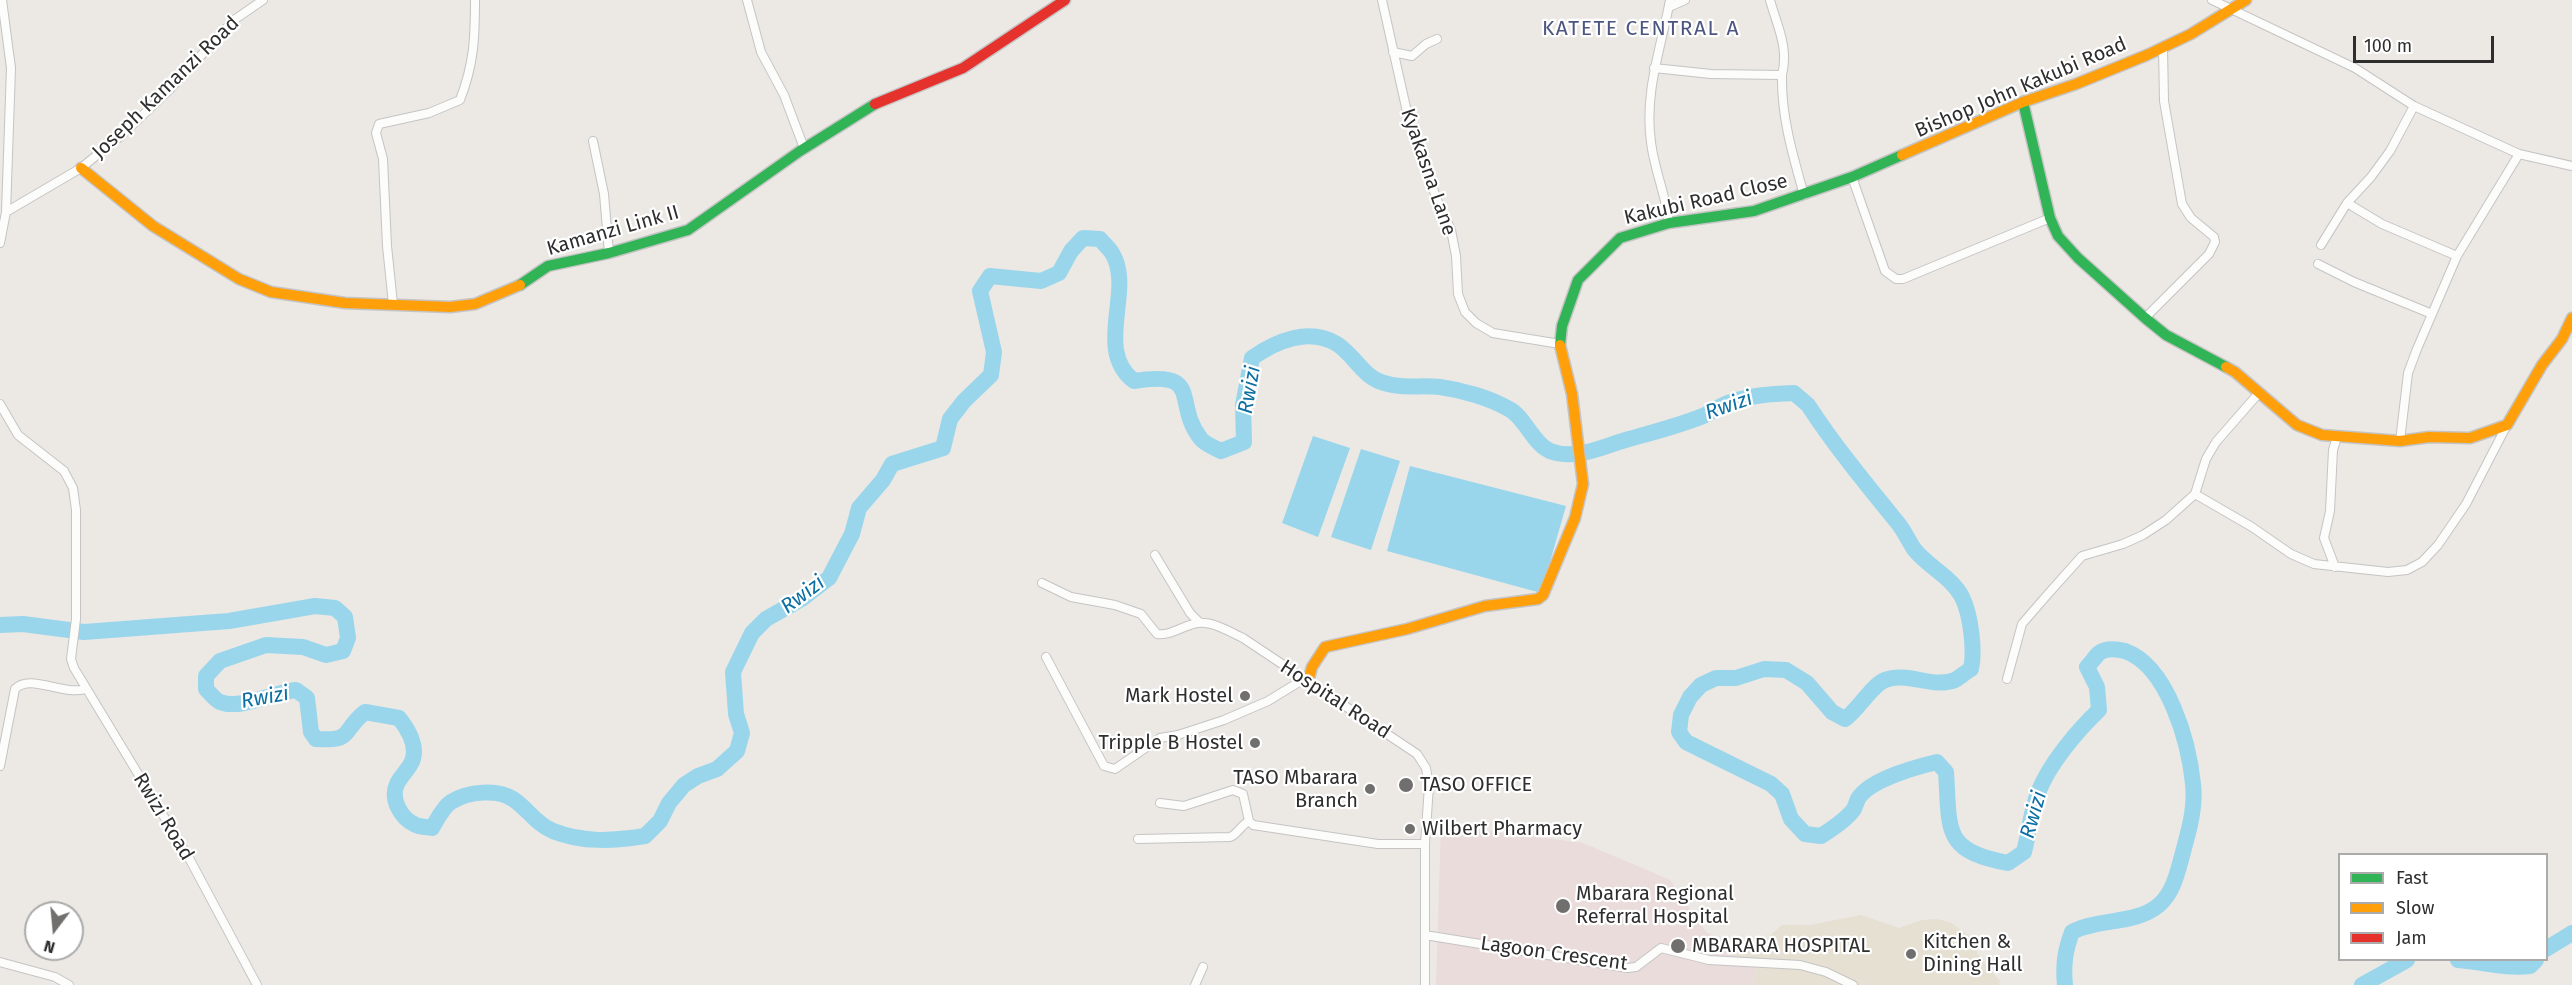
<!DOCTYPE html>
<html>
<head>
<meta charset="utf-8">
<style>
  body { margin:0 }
  #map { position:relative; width:2572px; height:985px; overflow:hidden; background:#ece8e4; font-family:"Fira Sans",sans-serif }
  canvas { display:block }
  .legend { position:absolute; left:2338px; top:853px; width:210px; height:108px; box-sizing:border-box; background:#fff; border:2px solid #ababab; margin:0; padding:8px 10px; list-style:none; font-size:18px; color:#2e2e2e }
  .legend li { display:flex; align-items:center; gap:12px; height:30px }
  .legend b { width:30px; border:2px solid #ababab }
  .north { position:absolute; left:24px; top:901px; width:60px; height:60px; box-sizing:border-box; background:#fff; border:2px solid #ababab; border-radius:50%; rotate:196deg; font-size:16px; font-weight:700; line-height:24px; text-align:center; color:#2e2e2e }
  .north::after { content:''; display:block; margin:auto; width:21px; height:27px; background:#706f6e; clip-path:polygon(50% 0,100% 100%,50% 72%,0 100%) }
  .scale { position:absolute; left:2353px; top:36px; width:141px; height:27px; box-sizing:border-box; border:3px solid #2e2e2e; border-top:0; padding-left:8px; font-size:18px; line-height:21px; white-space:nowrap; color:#2e2e2e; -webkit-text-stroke:4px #fff; paint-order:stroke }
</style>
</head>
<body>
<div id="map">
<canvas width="2572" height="985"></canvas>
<ul class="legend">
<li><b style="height:8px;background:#30b455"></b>Fast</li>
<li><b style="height:8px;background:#ff9f0a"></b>Slow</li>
<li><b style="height:8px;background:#e5322d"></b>Jam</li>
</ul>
<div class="north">N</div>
<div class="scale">100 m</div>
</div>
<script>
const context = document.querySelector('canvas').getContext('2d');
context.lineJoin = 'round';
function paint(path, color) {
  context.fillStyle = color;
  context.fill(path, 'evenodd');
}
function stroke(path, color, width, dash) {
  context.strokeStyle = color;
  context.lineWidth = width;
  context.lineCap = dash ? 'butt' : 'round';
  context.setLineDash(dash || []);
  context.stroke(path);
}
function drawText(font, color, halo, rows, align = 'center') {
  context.font = font + ' "Fira Sans",sans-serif';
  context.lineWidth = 4.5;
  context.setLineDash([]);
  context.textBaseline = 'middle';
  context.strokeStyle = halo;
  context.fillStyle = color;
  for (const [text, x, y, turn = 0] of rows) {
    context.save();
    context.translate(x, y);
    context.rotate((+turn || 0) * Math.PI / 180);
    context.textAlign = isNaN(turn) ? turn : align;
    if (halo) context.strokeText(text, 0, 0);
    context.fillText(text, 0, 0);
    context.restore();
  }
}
paint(new Path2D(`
  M 1861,915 L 1899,928 L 1922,920 L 1936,919 L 1950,922 L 1968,935 L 1979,956 L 2000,981 L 1999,985 L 1752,985 L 1757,968 L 1732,963 L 1735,947 L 1757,947 L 1782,925 L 1810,925 Z`), '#e6e0d3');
paint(new Path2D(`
  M 1441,825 L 1583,843 L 1670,880 L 1706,932 L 1735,947 L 1732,963 L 1757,968 L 1752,985 L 1436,985 Z`), '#e9dcdb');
paint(new Path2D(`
  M 1313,436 L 1350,448 L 1318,537 L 1282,523 Z
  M 1361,449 L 1400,461 L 1371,550 L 1331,537 Z
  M 1410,466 L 1566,506 L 1541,593 L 1387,551 Z`), '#99d6ec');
stroke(new Path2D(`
  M 0,625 L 23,624 L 84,632 L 229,621 L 315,606 L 335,608 L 345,617 L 348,638 L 343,651 L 326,655 L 303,647 L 266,645 L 220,661 L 206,676 L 206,689 C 210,693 215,700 220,702 C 240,710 272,693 296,690 L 307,698 L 311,732 L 316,739 C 355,741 340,732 365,712 L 399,718 C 407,728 414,739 414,752 C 414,766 402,773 397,784 C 390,799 401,818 414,824 C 418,827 427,827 432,828 C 437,820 443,807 451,802 C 468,791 498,789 513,799 C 528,809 536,824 553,831 C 583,843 614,841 645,836 L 660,821 L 669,803 L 684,785 L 698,776 L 717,769 L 737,751 L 742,733 L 736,714 L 733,672 L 752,633 L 766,619 L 803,598 L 829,578 L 852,534 L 859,508 L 883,480 L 892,464 L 943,448 L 950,419 L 964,401 L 991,375 L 994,352 L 980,291 L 990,276 L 1041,281 L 1059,273 L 1071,251 L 1083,238 L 1100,239 C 1104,244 1109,248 1112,253 C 1135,290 1093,349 1134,381 C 1205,370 1172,403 1201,439 C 1205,444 1215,448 1221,451 L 1244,442 L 1243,405 L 1252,358 C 1276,341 1309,327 1337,344 C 1353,354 1362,375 1381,382 C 1400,389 1421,385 1440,387 C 1462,390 1490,398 1509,409 C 1525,417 1533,444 1550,451 C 1577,461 1603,446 1629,439 C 1654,432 1678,426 1703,416 C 1712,412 1721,405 1731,402 C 1751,395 1773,394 1794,393 L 1808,405 C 1834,445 1866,484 1897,522 C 1904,530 1908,540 1914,549 C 1928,567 1952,577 1962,597 C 1971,615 1975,651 1971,669 C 1966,672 1960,677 1955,680 C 1932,689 1908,671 1885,680 C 1872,685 1858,710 1845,719 L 1832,712 L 1807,683 L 1786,670 L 1764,669 L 1736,678 L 1716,678 L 1701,685 L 1690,697 L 1681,715 L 1679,732 L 1686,742 L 1771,784 L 1782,794 L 1791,819 L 1805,834 L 1821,836 C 1833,828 1846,820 1854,809 C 1856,805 1857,799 1860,796 C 1873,779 1916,767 1937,762 L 1946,772 C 1950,830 1942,851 2008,863 L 2024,852 C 2029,833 2031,811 2038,793 C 2049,764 2077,731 2099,710 L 2097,687 L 2087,667 C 2091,663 2095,657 2099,653 C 2106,648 2117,649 2125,651 C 2168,666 2189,743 2193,784 C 2196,809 2188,833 2182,856 C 2177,874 2173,893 2159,905 C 2135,925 2099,918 2072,932 C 2065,951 2063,965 2065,985
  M 2546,949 L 2572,933
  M 2458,960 C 2484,962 2505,969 2530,966 L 2536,960
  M 2362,985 L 2407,960`), '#99d6ec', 16);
const street = new Path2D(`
  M 747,0 L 761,52 L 784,95 L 804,148
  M 1382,0 L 1407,112 L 1437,200 L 1451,230 L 1456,256 L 1458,294 L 1465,312 L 1476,323 L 1493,333 L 1560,344
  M 1770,0 C 1777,26 1789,47 1782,75
  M 2212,0 L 2355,68 L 2414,106 L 2519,154 L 2572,166
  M 1669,7 L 1685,0
  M 1393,52 L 1412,56 L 1426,44 L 1437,39
  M 1654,68 L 1711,74 L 1782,75 C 1781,116 1793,156 1804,195
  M 593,141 L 604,194 L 609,253
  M 1852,177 L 1885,271 L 1896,279 L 1903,279 L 2050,218
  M 2347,203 L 2382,224 L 2457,256
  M 6,212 L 81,168 L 123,134 L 169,90 L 234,20 L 263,0
  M 1669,223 C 1666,195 1654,169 1651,142 C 1644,93 1661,48 1670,0
  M 0,243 L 6,212 L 11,68 L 2,0
  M 2321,245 L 2347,203 L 2371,177 L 2390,151 L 2414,106
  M 2318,264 L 2354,282 L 2432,314
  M 393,304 L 387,246 L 383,159 L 376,133 L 379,124 L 429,113 L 460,100 C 474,64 475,38 475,0
  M 2145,318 L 2209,254 L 2215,242 L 2214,237 L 2191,218 L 2182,204 L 2164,101 L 2163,48
  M 0,404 L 18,435 L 64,471 L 73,488 L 76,510 L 76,619 L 71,659 L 74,668 L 189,858 L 257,985
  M 2400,441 L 2408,373 L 2417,349 L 2457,256 L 2519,154
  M 2195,494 L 2252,527 L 2291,554 L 2314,564 L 2388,572 L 2407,570 L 2422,562 L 2438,545 L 2466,504 L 2507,425
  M 1155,555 L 1190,613 L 1199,622
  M 2335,567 L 2324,538 L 2330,511 L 2333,450 L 2337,437
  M 1042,583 L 1071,597 L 1115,605 L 1141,614 L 1157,634 C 1172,636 1183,625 1198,623 C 1212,621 1230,632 1243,638 L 1417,754 L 1426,768 L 1429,786 L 1425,844 L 1425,985
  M 1046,657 L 1104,766 L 1115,769 L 1160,738 L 1178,735 L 1224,720 L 1268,701 L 1304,679
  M 2007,679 L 2022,624 L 2048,594 L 2082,556 L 2123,544 L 2143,535 L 2166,520 L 2195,494 L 2206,459 L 2216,442 L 2258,394
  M 0,766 L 15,689 C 30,673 63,696 85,689
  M 1160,803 L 1184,806 L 1233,790 L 1243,794 L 1249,821 L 1253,825 L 1378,844 L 1425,844
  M 1138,839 L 1230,837 C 1237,835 1241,825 1249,821
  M 1425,935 L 1628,968 L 1636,967 L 1661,948 L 1709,960 L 1800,965 L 1826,972 L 1853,985
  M 0,962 L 55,977 L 69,985
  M 1195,985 L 1203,967`);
const fast = new Path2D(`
  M 2023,102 L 2050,218 L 2058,236 L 2078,258 L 2145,318 L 2166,335 L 2226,367
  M 520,285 L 548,266 L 609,253 L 688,230 L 800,151 L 875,104
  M 1560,345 L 1562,326 L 1578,280 L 1620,238 L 1669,223 L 1754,211 L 1852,177 L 1902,155`);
const slow = new Path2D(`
  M 1902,155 L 2023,102 L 2076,84 L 2147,55 L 2191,34 L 2246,0
  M 81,168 L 153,226 L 239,279 L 271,292 L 345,303 L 450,307 L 475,304 L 520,285
  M 2226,367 L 2235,372 L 2297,425 L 2322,435 L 2400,441 L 2429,437 L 2470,438 L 2507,425 L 2542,365 L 2562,339 L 2572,318
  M 1308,682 L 1312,667 L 1325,647 L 1407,629 L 1485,606 L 1538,599 L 1543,595 L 1575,518 L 1583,484 L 1572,394 L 1560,345`);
const jam = new Path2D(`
  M 875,104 L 963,68 L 1065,0`);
stroke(street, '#c5c4c5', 10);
stroke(fast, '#c5c4c5', 13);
stroke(slow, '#c5c4c5', 13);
stroke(jam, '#c5c4c5', 13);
stroke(street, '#fcfcfb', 8);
stroke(fast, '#30b455', 10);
stroke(slow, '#ff9f0a', 10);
stroke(jam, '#e5322d', 10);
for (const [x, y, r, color] of [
  [1245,696,6,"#706f6e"],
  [1255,743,6,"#706f6e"],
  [1406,785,8,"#706f6e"],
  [1370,789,6,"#706f6e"],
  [1410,829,6,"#706f6e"],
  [1563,906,8,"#706f6e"],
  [1678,946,8,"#706f6e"],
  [1911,954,6,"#706f6e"]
]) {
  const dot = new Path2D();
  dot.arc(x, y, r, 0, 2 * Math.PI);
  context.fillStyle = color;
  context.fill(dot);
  stroke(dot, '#fff', 2);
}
drawText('20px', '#2e2e2e', '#fff', [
  ["Joseph Kamanzi Road",166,88,-44],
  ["Bishop John Kakubi Road",2021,88,-23],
  ["Kyakasna Lane",1428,172,71],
  ["Kakubi Road Close",1706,200,-13],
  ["Kamanzi Link II",613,231,-16],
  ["Hospital Road",1335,700,33],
  ["Rwizi Road",163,817,59],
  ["Lagoon Crescent",1554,954,8]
]);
drawText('20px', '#2e2e2e', '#fff', [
  ["Mark Hostel",1233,696,"right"],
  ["Tripple B Hostel",1243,743,"right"],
  ["TASO Mbarara",1358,778,"right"],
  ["Branch",1358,801,"right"],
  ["TASO OFFICE",1420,785],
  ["Wilbert Pharmacy",1422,829],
  ["Mbarara Regional",1576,894],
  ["Referral Hospital",1576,917],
  ["Kitchen &",1923,942],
  ["Dining Hall",1923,965],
  ["MBARARA HOSPITAL",1692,946]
], 'left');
context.letterSpacing = '1.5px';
drawText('21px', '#4d5680', '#fff', [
  ["KATETE CENTRAL A",1641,29]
]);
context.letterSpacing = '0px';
drawText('italic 21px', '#0d6fa3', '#fff', [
  ["Rwizi",1250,390,-80],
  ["Rwizi",1729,406,-19],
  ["Rwizi",803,595,-37],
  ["Rwizi",265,698,-10],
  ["Rwizi",2034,815,-74]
]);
</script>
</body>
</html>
